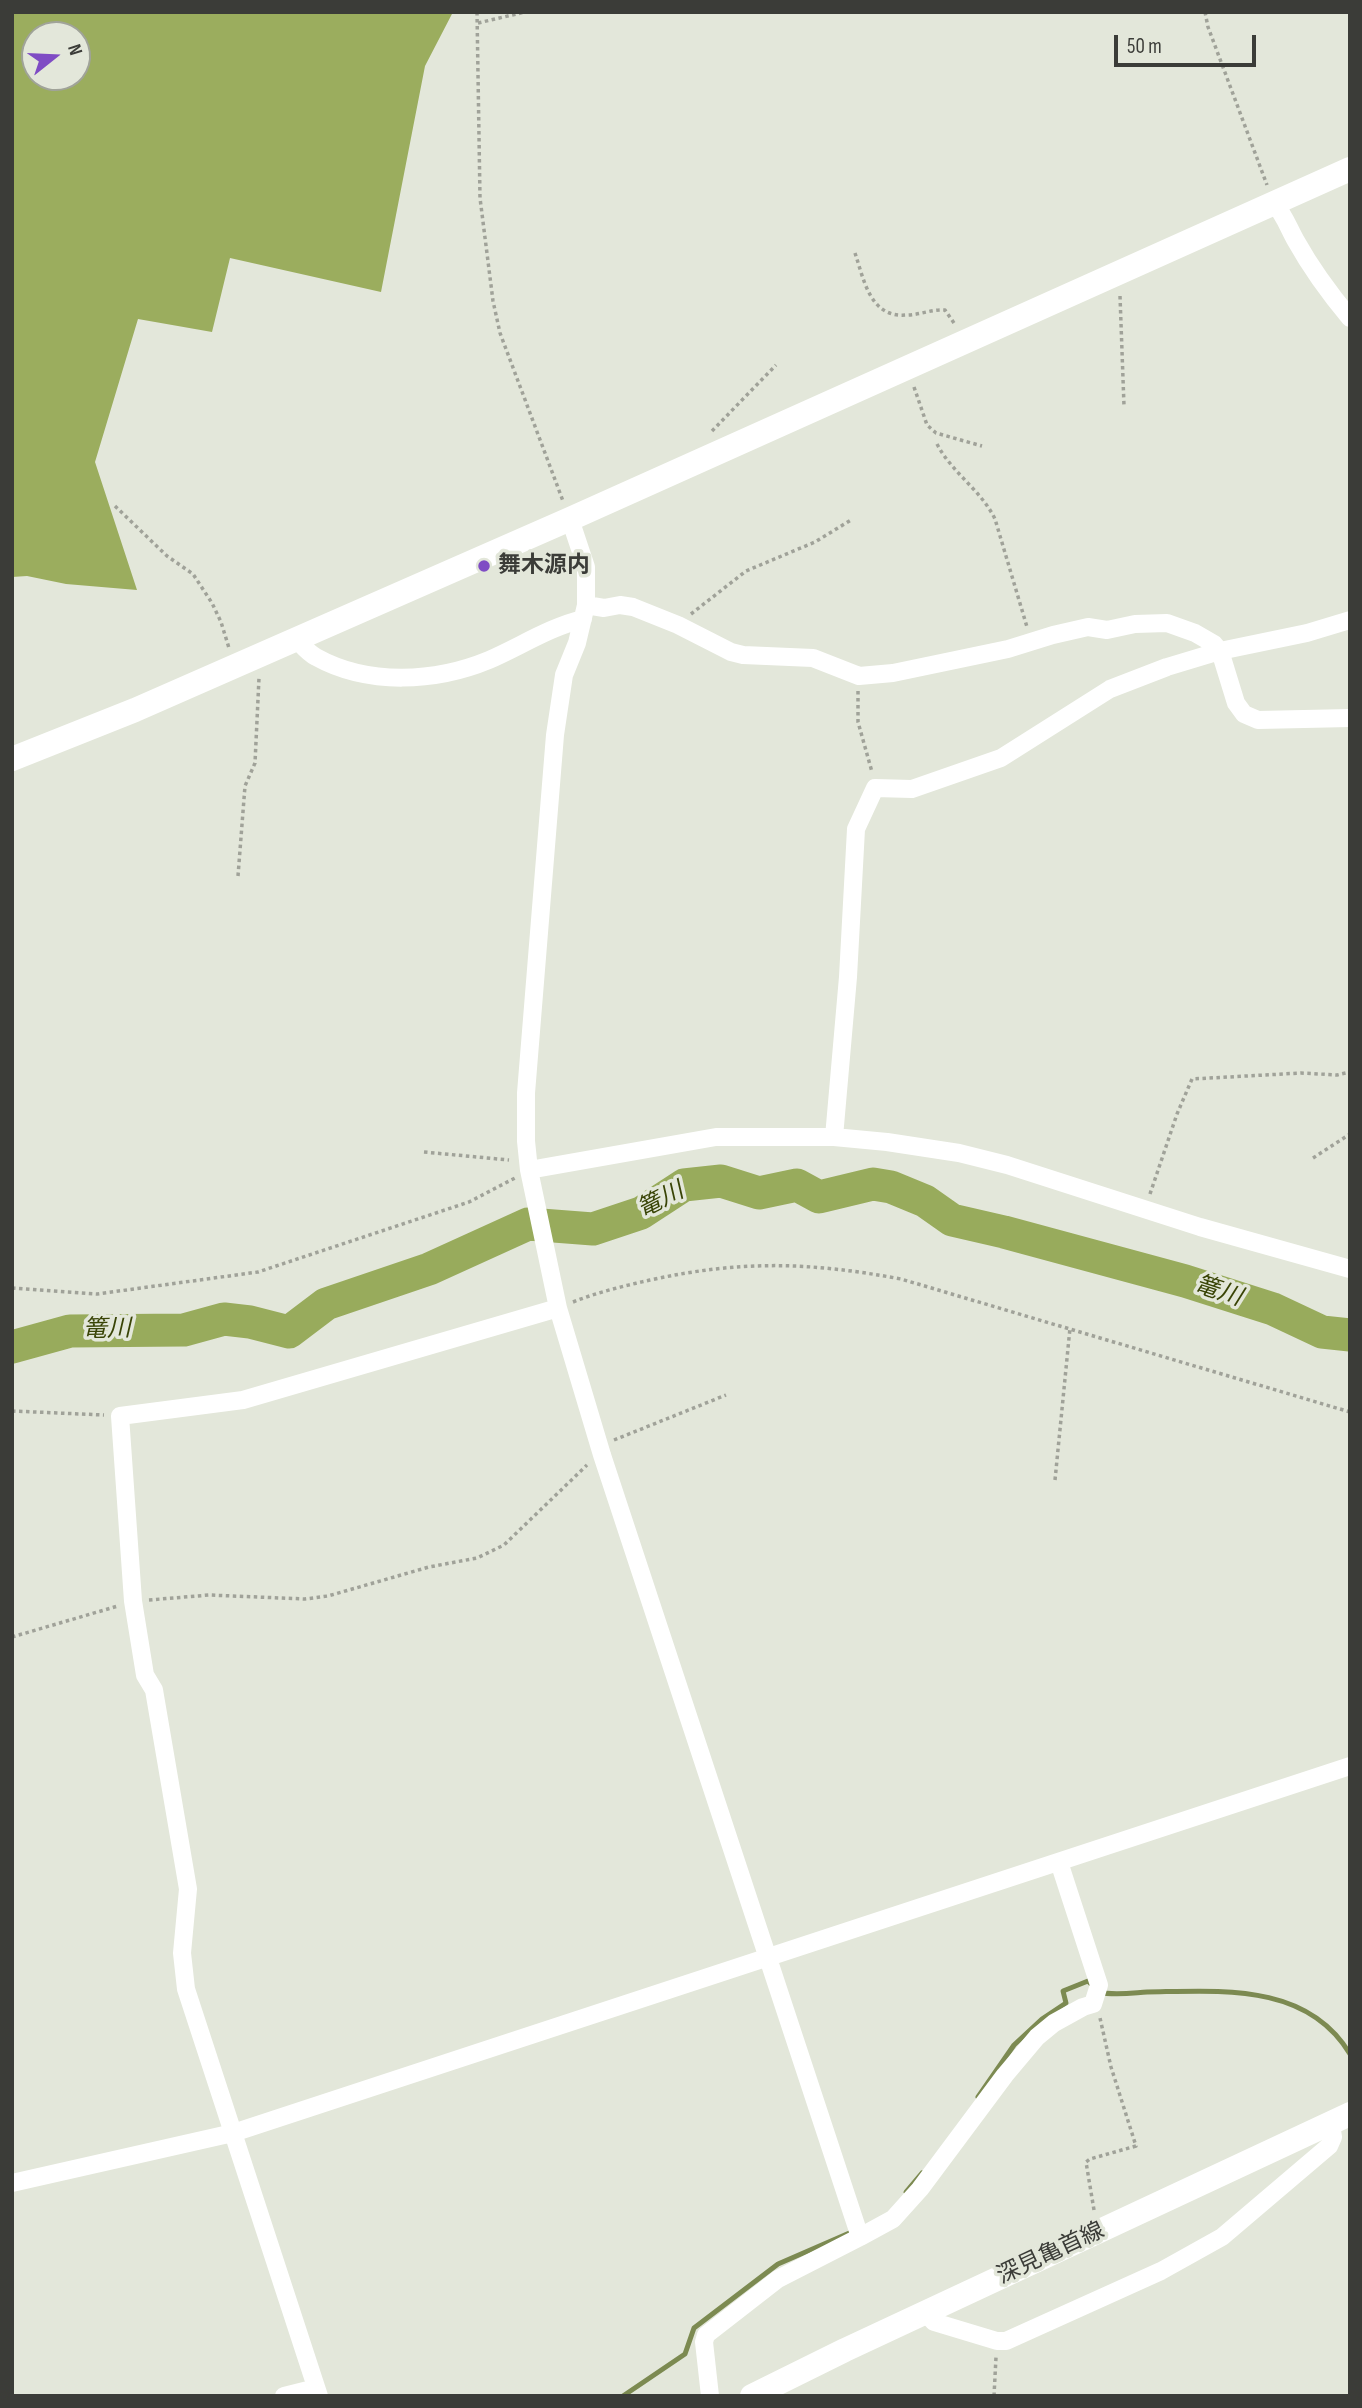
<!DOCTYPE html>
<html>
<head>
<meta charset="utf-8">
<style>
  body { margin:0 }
  #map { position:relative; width:1362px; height:2408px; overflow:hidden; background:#e3e7da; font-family:"Sofia Sans Condensed",sans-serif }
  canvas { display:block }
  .frame { position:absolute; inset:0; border:14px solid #3b3c38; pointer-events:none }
  .north { position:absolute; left:21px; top:21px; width:70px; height:70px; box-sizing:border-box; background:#e3e7da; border:2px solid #a0a399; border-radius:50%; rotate:72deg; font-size:19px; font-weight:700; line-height:28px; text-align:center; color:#3b3c38 }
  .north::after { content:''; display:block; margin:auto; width:24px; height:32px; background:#7f4cc4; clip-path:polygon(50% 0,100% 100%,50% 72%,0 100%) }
  .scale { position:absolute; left:1114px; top:35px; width:142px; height:32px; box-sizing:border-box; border:4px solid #3b3c38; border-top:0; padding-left:9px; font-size:21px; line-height:24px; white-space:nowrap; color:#3b3c38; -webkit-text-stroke:5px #e3e7da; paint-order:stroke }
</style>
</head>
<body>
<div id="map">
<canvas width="1362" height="2408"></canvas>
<div class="frame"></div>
<div class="north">N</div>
<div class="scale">50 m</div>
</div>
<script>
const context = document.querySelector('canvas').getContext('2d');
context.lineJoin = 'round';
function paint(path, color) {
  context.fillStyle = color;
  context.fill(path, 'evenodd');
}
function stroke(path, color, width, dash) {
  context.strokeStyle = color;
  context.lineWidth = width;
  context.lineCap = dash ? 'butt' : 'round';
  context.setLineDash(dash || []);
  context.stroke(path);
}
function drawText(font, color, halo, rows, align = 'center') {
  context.font = font + ' "Sofia Sans Condensed","Noto Sans JP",sans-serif';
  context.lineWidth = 7;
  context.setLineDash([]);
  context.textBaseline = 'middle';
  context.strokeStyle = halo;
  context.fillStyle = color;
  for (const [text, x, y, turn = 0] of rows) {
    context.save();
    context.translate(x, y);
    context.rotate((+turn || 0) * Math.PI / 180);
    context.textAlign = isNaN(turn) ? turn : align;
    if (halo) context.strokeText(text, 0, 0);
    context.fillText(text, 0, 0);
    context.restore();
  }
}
paint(new Path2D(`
  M 12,12 L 453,12 L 425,66 L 381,292 L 230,258 L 212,332 L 138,319 L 95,462 L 137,590 L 66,584 L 27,576 L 12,577 ZM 35,35 L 77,35 L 77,77 L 35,77 Z`), '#9bad5e');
stroke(new Path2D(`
  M 1099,1992 C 1113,1996 1132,1993 1147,1992 C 1219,1991 1307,1982 1350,2054
  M 978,2097 L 1014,2045 L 1042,2019 L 1066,2003 L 1063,1991 L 1088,1981 L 1092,1985
  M 906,2192 L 922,2173
  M 623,2396 L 685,2354 L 694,2328 L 778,2264 L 854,2231`), '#7c8a51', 5);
stroke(new Path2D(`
  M 12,1347 L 70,1331 L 184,1330 L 224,1319 L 250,1322 L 289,1332 L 326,1304 L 429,1269 L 528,1224 L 593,1229 L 641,1213 L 684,1185 L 721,1181 L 759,1193 L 797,1185 L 819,1197 L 873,1184 L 891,1187 L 925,1201 L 952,1220 L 1004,1232 L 1185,1281 L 1273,1309 L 1322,1332 L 1350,1335`), '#98ab5c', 33);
stroke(new Path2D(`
  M 477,12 L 480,198 L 493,301 L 500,333 L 563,501
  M 1205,12 L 1208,27 L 1267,185
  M 478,23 L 525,12
  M 855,253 C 864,280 870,318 906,315 C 920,315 932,309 945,310 L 954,323
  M 1120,296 L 1124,406
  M 914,387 L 927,425 L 936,433 L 982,446
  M 712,431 L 776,365
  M 937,444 C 952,473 981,490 995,519 L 1027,627
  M 115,506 L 167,556 L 193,574 L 212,603 L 221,622 L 229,648
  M 691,614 L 746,571 L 815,542 L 851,520
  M 858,691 L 858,722 L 872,772
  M 238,876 L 245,786 L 255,763 L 259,678
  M 424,1152 L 509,1160
  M 1313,1158 L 1350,1134
  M 1150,1194 L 1177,1114 L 1192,1079 L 1301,1073 L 1337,1075 L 1350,1072
  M 12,1288 L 97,1294 L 258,1272 L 469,1202 L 515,1178
  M 573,1302 C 598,1292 624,1286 650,1280 C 742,1260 809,1262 901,1279 L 1350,1412
  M 12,1411 L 104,1415
  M 614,1440 L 726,1395
  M 1055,1480 L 1070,1328
  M 149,1600 L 209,1595 L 305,1599 L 328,1596 L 429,1567 L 477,1558 L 504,1545 L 587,1465
  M 12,1637 L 118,1606
  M 1094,2210 L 1086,2162 L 1090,2159 L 1136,2146 L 1111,2067 L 1100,2018
  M 994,2396 L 996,2357`), '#a0a299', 3.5, [3.5, 3.5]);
stroke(new Path2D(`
  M 1274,203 C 1285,216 1288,227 1296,241 C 1311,268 1330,294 1350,318
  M 570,519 L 586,567 L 586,605 L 577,643 L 564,675 L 555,735 L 526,1093 L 526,1141 L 529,1170 L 558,1308 L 602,1455 L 860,2237 L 778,2279 L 706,2335 L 704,2342 L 710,2396
  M 586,605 L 604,608 L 620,605 L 633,607 L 678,625 L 731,652 L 743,655 L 813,658 L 859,676 L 893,673 L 1008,649 L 1053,635 L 1088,627 L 1107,630 L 1135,624 L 1167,623 L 1195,633 L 1214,644 L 1220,651 L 1236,703 L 1244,714 L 1258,720 L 1350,718
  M 296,639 C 302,645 308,653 316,657 C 368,686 436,682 489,660 C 521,646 550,627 583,619
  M 834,1137 L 848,977 L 856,829 L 875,788 L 912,789 L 1001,758 L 1110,689 L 1167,667 L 1220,651 L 1307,633 L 1350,620
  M 529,1170 L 716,1137 L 834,1137 L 887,1142 L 959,1153 L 1007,1165 L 1200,1227 L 1350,1269
  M 12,2183 L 233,2133 L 1350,1766
  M 860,2237 L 893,2219 L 920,2189 L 1005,2075 L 1037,2037 L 1054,2023 L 1083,2007 L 1093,2004 L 1099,1985 L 1059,1862
  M 926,2313 L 934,2322 L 997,2341 L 1006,2341 L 1161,2271 L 1222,2237 L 1329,2146 L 1333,2137 L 1331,2124
  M 284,2396 L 316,2388
  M 319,2396 L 186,1989 L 182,1953 L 188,1889 L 154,1690 L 145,1675 L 133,1601 L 120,1416 L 243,1400 L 558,1308`), '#fff', 18);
stroke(new Path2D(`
  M 12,759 L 135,710 L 570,519 L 1350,169
  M 752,2396 L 845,2350 L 1350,2114`), '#fff', 24);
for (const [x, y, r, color] of [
  [484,566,7,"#7f4cc4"]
]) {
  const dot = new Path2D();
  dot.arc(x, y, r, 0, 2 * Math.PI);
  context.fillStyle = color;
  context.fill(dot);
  stroke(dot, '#e3e7da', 2.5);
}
drawText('bold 23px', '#3b3c38', '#e3e7da', [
  ["舞木源内",498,566]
], 'left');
drawText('23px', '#3b3c38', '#e3e7da', [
  ["深見亀首線",1051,2254,-25]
]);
drawText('italic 24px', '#394406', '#e3e7da', [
  ["篭川",661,1201,-27],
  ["篭川",1218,1292,18],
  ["篭川",107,1330,-1]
]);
</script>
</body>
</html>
